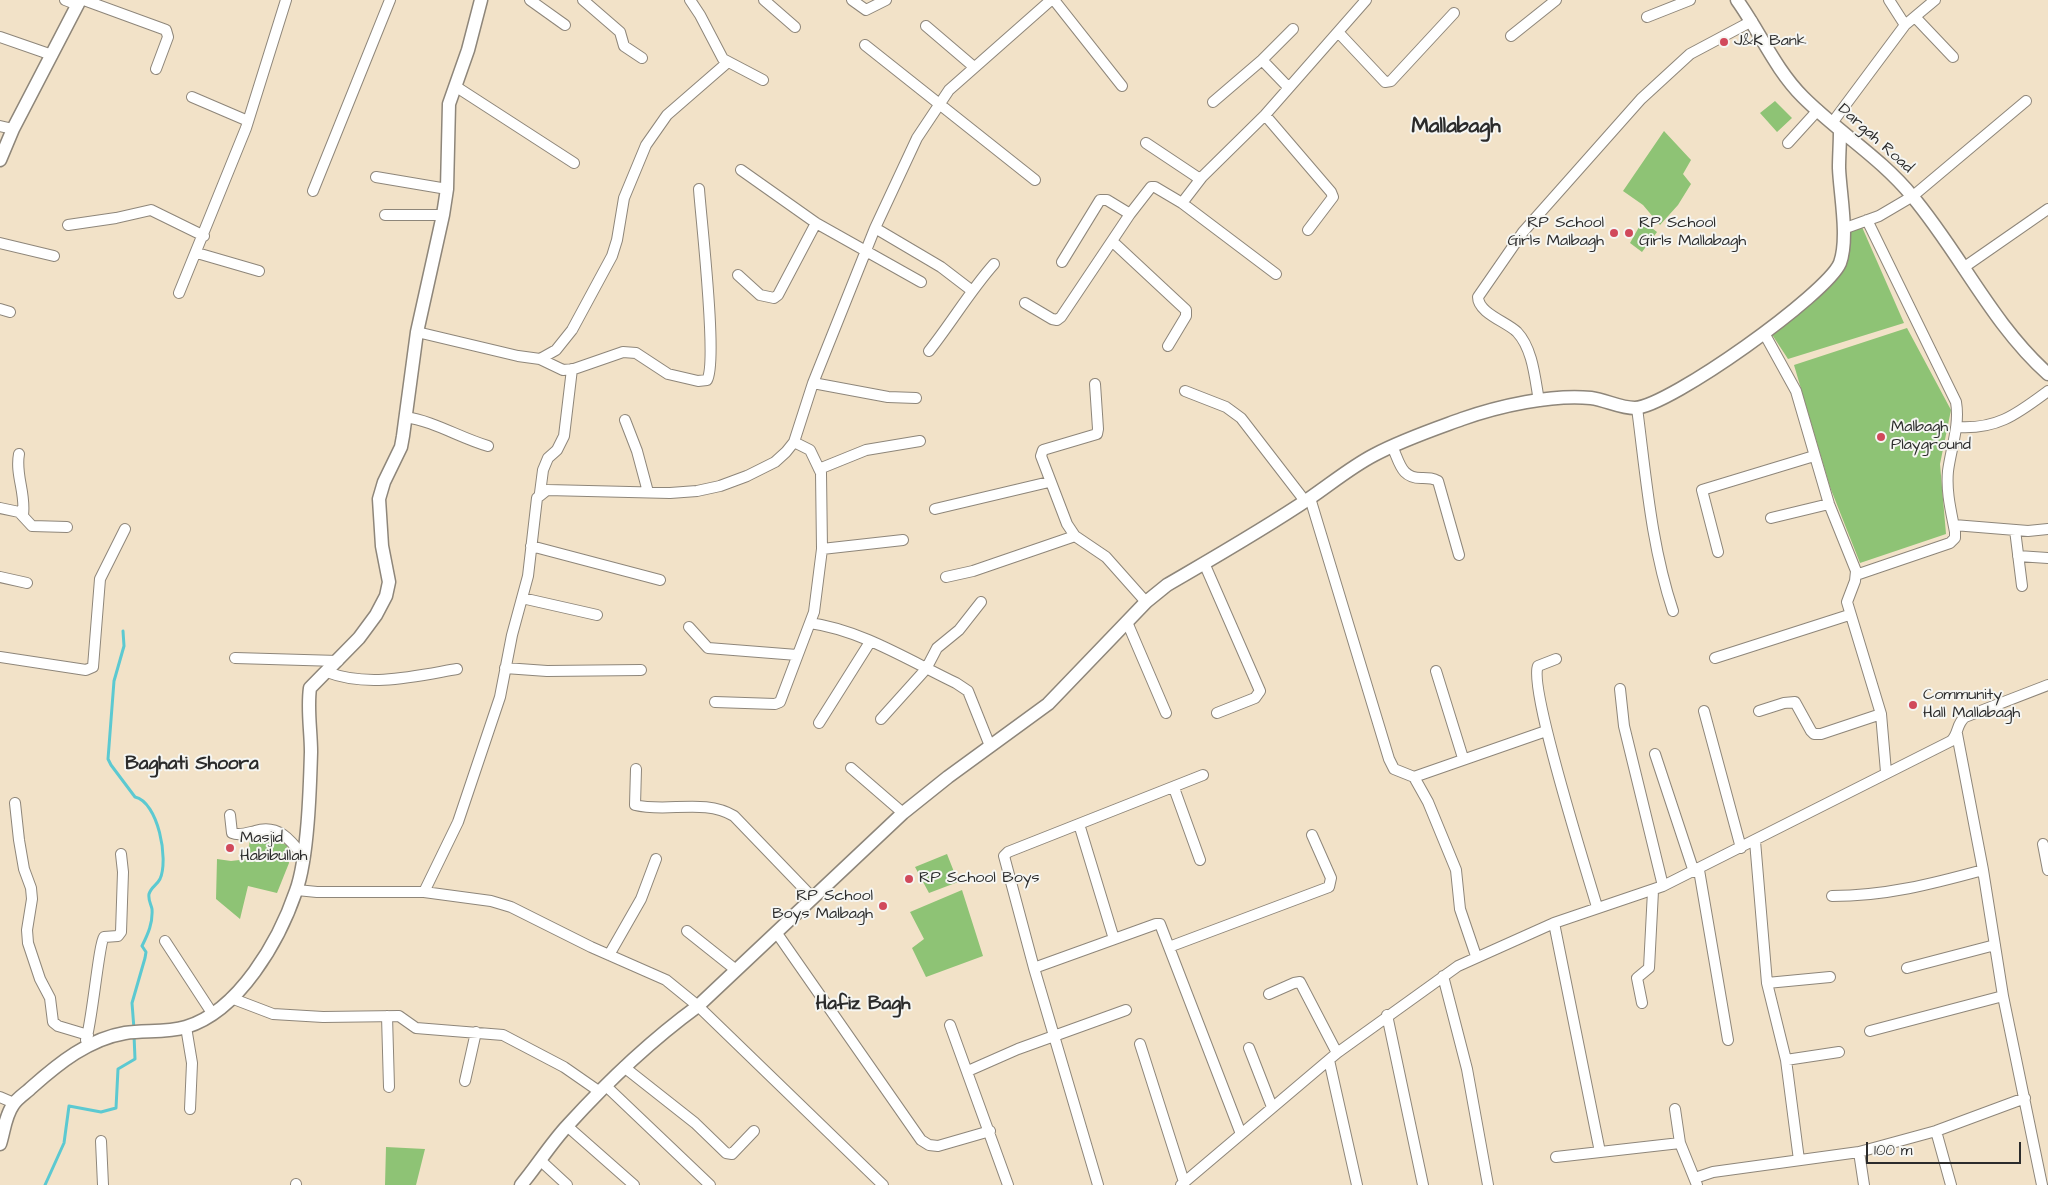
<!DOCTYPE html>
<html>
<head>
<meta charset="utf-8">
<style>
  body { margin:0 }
  #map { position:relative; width:2048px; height:1185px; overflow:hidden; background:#f2e2c8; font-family:"Architects Daughter",sans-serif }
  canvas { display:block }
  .scale { position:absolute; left:1866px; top:1142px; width:155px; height:22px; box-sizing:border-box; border:2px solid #2b2b2b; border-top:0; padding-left:6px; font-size:15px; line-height:18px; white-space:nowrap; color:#2b2b2b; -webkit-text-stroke:4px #f6f6f2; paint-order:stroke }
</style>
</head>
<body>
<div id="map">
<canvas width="2048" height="1185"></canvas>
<div class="scale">100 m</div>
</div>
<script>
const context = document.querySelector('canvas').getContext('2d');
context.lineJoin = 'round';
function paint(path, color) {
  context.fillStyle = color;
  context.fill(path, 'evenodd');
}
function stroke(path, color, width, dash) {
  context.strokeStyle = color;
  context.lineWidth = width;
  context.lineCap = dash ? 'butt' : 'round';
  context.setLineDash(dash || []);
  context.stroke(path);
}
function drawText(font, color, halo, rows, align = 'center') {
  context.font = font + ' "Architects Daughter",sans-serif';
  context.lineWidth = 4;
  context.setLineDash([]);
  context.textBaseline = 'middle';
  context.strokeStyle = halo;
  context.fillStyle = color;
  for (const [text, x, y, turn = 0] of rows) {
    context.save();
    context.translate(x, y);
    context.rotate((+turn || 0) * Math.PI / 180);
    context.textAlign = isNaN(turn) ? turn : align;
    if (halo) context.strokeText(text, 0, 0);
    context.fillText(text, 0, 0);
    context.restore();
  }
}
paint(new Path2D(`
  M 1775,101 L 1792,118 L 1777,132 L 1760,113 Z
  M 1664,131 L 1691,160 L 1683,174 L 1691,184 L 1678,205 L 1660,225 L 1643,205 L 1623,191 Z
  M 1640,219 L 1657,232 L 1642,252 L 1630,243 L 1639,227 Z
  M 1862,227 L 1904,323 L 1788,359 L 1771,333 L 1833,280 L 1848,232 Z
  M 1907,328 L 1951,410 L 1940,464 L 1946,534 L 1860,563 L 1830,487 L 1794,365 Z
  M 258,835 L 287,845 L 289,863 L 277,893 L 248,886 L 240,919 L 216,899 L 217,859 L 231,861 L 248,859 L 250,836 Z
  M 947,854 L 958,882 L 929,893 L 915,867 Z
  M 962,890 L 983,956 L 926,977 L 912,948 L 924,939 L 910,912 Z
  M 386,1147 L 425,1149 L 416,1185 L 385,1185 Z`), '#8ec375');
stroke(new Path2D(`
  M 123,631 L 124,646 L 114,681 L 108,759 L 111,765 L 135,797 C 158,802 169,859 160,879 C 157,885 151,887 149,894 C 148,900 151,904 152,909 C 153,923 148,934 142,946 L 146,952 L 145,958 L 132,1003 L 134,1029
  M 45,1185 L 64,1143 L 69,1106 L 101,1112 L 116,1108 L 118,1069 L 135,1059 L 134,1035`), '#5cc9d1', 3);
const minor = new Path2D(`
  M 65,0 L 78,5
  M 84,0 L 166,30 L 168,37 L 156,69
  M 530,0 L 565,25
  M 583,0 L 620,32 L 624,46 L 642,58
  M 690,0 L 700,15 L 723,59 L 763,80
  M 764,0 L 795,27
  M 852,0 L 866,10 L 886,0
  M 1054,0 L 1122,86
  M 1889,0 L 1905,25
  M 1647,17 L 1690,0
  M 1915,17 L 1953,57
  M 926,26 L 974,67
  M 1338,32 L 1385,82 L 1391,81 L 1454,13
  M 1511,36 L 1556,0
  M 0,37 L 52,55
  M 865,45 L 1035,180
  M 1262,60 L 1288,87
  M 455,86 L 574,163
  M 192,97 L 248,121
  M 1213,102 L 1262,60 L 1293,29
  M 1265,115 L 1331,192 L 1333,197 L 1308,230
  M 1832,123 L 1905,25 L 1935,0
  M 0,126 L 13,129
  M 1146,143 L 1200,179
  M 1788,143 L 1818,110
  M 741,170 L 816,223 L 921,282
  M 376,177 L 447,189
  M 313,191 L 390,0
  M 1182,203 L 1202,177 L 1265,115 L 1366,0
  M 385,215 L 443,215
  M 68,225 L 116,218 L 151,210 L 204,236
  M 875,228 L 941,267 L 971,290
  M 1843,229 L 1879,216 L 1913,196 L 2026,101
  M 1113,242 L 1186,310 L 1186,316 L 1168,346
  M 0,243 L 54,256
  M 197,253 L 259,271
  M 1062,262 L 1100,200 L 1107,200 L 1130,214
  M 1963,268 L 2048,209
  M 738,275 L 760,295 L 774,298 L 778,295 L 816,223
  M 179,293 L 246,128 L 286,0
  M 1025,303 L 1052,319 L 1057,320 L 1061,317 L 1130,214 L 1151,187 L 1155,187 L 1182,203 L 1276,274
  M 0,309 L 10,312
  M 417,332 L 518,356 L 540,359 L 556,350 L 572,330 L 612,256 L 617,240 L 624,198 L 646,145 L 667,115 L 728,62
  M 1764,333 L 1796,391 L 1829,504 L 1856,571 L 1855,581 L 1847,602 L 1881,714 L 1886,772
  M 929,351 C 952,322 970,291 994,264
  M 540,359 L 563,370 L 574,369 L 623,352 L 636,353 L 668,374 L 698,381 L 707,380 C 718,362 701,219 699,189
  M 813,383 L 888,397 L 916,398
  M 1095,384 L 1098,429 L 1097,434 L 1043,450 L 1041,456 L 1067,524 L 1075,536 L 1106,557 L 1146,602
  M 1185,391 L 1226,407 L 1241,418 L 1305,501
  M 1539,401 C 1535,379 1533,349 1517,332 C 1507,322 1478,313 1478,297 L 1523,232 L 1641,99 L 1690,54 L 1752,21
  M 1637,408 C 1646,476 1651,545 1673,611
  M 405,417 C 434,421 460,438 488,446
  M 625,420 L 637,451 L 648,492
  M 1956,427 C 1997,430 2017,414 2048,391
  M 1392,446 C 1400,463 1401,479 1423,478 C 1429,478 1433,478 1438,481 L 1459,555
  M 19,454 C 15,475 26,493 23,515
  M 819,469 L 866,450 L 920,441
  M 540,493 L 543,470 L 548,458 L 557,450 L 564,436 L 572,369
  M 1310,498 L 1389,759 L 1394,769 L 1414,777 L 1428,802 L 1456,870 L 1460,909 L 1476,956
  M 0,508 L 19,512 L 32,526 L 67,527
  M 935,509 L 1049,482
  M 1771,518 L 1829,504
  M 1954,525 L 2028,531 L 2048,529
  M 2015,530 L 2022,586
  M 531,546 L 660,580
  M 822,549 L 903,540
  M 1718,552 L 1702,490 L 1814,456
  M 2018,556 L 2048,558
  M 1204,563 L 1260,691 L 1255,698 L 1217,713
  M 1856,575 L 1950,543 L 1955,538 L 1955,532 C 1951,511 1946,492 1948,471 C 1951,448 1960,425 1956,402 L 1867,220
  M 0,577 L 27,583
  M 946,577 L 973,571 L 1075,536
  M 522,598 L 597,615
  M 1127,622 L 1166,713
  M 810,623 C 861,630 910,661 956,683 L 968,691 L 990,746
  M 689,627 L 708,648 L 797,655
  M 0,657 L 86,670 L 93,667 L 100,579 L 125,529
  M 235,658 L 338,661
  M 1715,658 L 1849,615
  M 1556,659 L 1538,666 C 1528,687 1587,872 1597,907
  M 505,668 L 547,671 L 641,670
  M 1436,671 L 1463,758
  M 327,672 C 368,688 416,676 457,669
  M 1620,689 L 1624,726 L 1663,886
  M 715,702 L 775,704 L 780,702 L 814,612 L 822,549 L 821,473 L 810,450 L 794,442
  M 1704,711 L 1741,848
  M 1759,711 L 1784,703 L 1795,702 L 1811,731 L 1814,734 L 1821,734 L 1881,714
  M 881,719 L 926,669 L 937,648 L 959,630 L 981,602
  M 819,723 L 870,642
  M 1957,734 L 1983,870 L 2003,996 L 2042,1185
  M 1655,754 L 1694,872
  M 851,768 L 903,813
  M 636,769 L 635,805 C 667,813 704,798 734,816 L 812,897
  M 1414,777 L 1546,731
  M 1174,788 L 1200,860
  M 15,803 L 19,840 L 24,869 L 31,888 L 32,899 L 27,930 L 28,943 L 40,979 L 50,998 L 53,1022 L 58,1026 L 88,1035
  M 230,815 L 232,833 C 239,836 247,833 255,831 C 278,824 290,839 303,856
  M 1079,824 L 1114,939
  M 1755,841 L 1767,983 L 1786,1060 L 1799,1160
  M 2043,844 L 2048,870
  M 1699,870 L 1728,1040
  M 297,890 L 317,892 L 424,892 L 491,901 L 511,907 L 591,947 L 666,980 L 698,1006 L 883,1185
  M 424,892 L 458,822 L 500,697 L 512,635 L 528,576 L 537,498 L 547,490 L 670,493 L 697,491 L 720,486 L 747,476 L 775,462 L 786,452 L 794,442 L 813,383 L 875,228 L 917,138 L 949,90 L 1051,0
  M 1832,896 C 1885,896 1932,884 1983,870
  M 1554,923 L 1600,1152
  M 687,931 L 736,970
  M 776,932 L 921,1140 L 929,1145 L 938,1146 L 990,1131
  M 165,941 L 212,1013
  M 1169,947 L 1329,887 L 1331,878 L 1312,835
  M 609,955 L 641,899 L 656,859
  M 1034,968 L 1156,924 L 1160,924 L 1241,1134
  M 1907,968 L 1995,945
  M 1443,976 L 1467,1069 L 1488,1185
  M 1767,983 L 1830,977
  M 1269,994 L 1294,983 L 1300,982 L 1337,1053
  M 231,998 L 273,1014 L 323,1017 L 399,1016 L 416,1028 L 503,1035 L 564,1067 L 600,1092
  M 1642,1003 L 1637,978 L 1649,968 L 1653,891
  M 1387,1015 L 1423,1185
  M 387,1016 L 389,1087
  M 950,1025 L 1008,1185
  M 186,1027 L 192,1063 L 190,1109
  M 1870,1031 L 2003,996
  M 86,1040 C 92,1022 99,943 104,937 L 118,936 L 121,932 L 123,872 L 121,854
  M 1140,1044 L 1184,1182
  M 1249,1048 L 1272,1107
  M 1329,1060 L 1357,1185
  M 1786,1060 L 1839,1052
  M 624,1067 L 695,1123 L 726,1153 L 732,1154 L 754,1131
  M 968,1071 L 1018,1049 L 1126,1010
  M 465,1081 L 476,1032
  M 606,1086 L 710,1185
  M 0,1097 L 14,1103
  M 1675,1109 L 1680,1143
  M 567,1126 L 634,1185
  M 1936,1131 L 1951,1185
  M 101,1141 L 103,1185
  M 1859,1152 L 1864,1185
  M 1556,1157 L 1680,1143 L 1697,1185
  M 541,1161 L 567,1185
  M 1695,1178 L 1713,1172 L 1859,1152 L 1936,1131 L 2025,1098
  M 296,1185 L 296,1184
  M 1098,1185 L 1034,968 L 1004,856 L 1008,852 L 1203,775
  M 1181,1185 L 1337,1053 L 1458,966 L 1554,923 L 1663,886 L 1951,741 C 1959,734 1956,724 1965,717 L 2048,685`);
const tertiary = new Path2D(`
  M 1737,0 C 1760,32 1775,69 1803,97 C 1838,132 1881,158 1912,196 C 1960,253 1992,324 2048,374
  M 0,160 L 13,129 L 80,0
  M 0,1144 C 4,1132 5,1116 13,1105 C 17,1098 26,1093 32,1087 C 59,1063 89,1039 125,1033 C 145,1030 166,1033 186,1027 C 239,1011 279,941 296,891 C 308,858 310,788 311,752 C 311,731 307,709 310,688 L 359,638 L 376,615 L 386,596 L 389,582 L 382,546 L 379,499 L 384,482 L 401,447 L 403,436 L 417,332 L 443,215 L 447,189 L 449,104 L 468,50 L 481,0
  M 521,1185 C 537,1166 551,1143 568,1125 C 608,1081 650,1041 698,1006 L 903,813 L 948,777 L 1048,704 L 1146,602 L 1167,585 C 1215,557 1264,529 1310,498 C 1332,483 1351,467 1374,455 C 1402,440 1432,430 1462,419 C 1499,406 1552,394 1591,398 C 1606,400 1620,408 1635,408 C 1670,406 1827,294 1840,263 C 1849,238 1840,194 1839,168 C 1839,156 1840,144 1840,131`);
stroke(minor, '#8e867a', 12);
stroke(tertiary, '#8e867a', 15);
stroke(minor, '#fff', 10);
stroke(tertiary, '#fff', 12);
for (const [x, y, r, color] of [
  [1724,42,5,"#d1495b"],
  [1614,233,5,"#d1495b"],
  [1629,233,5,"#d1495b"],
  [1881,437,5,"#d1495b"],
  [1913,705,5,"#d1495b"],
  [230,848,5,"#d1495b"],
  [909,879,5,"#d1495b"],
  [883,906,5,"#d1495b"]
]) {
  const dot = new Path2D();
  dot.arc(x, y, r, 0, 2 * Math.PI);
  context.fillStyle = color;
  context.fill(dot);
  stroke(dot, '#f6f6f2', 2);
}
drawText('16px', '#2b2b2b', '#f6f6f2', [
  ["J&K Bank",1734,42],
  ["RP School",1604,224,"right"],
  ["Girls Malbagh",1604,242,"right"],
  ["RP School",1639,224],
  ["Girls Mallabagh",1639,242],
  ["Malbagh",1891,428],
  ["Playground",1891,446],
  ["Community",1923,696],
  ["Hall Mallabagh",1923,714],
  ["Masjid",240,839],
  ["Habibullah",240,857],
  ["RP School Boys",919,879],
  ["RP School",873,897,"right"],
  ["Boys Malbagh",873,915,"right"]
], 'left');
drawText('16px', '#2b2b2b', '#f6f6f2', [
  ["Dargah Road",1875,139,42]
]);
drawText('bold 19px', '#2b2b2b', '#f6f6f2', [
  ["Baghati Shoora",192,765],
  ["Hafiz Bagh",863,1005]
]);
drawText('bold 21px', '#2b2b2b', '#f6f6f2', [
  ["Mallabagh",1456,128]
]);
</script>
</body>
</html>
